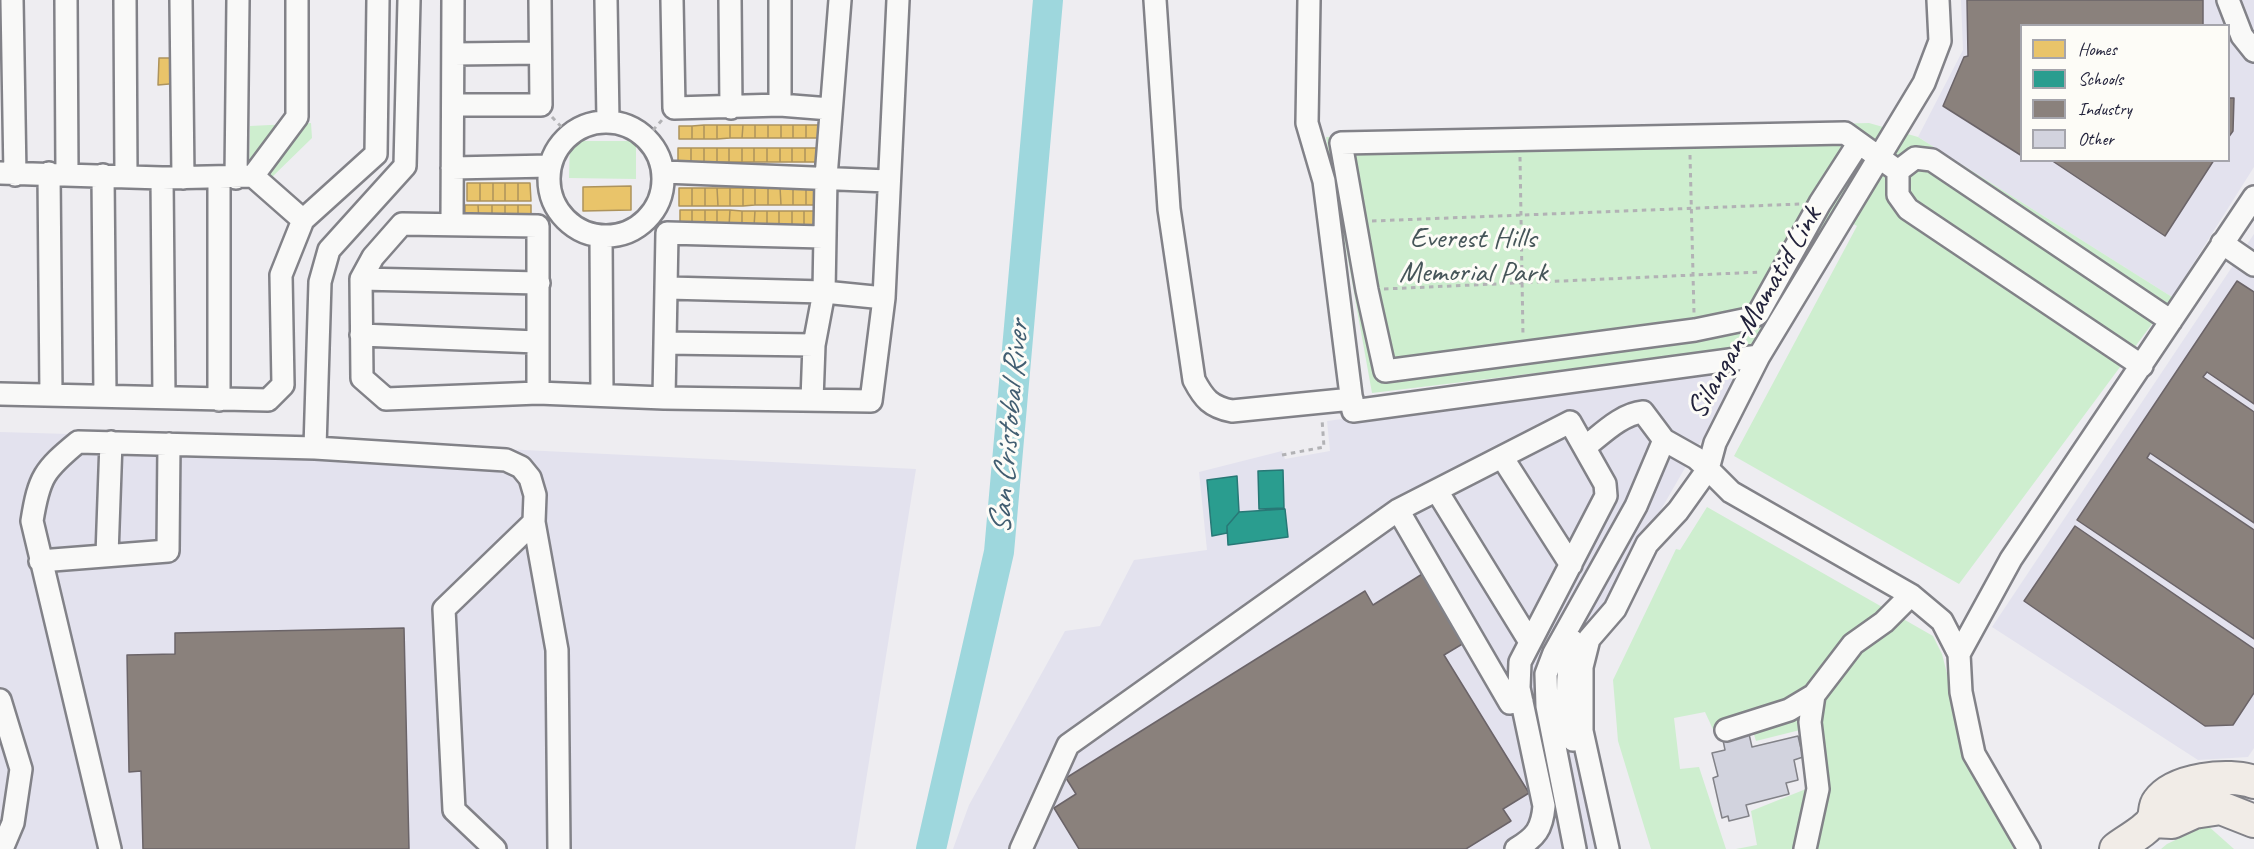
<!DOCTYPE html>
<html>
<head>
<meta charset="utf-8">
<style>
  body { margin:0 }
  #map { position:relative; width:2254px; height:849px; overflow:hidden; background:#eeedf1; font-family:Caveat,sans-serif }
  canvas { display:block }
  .legend { position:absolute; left:2020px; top:24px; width:210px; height:138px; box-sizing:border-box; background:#fdfcf7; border:2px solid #a5a5ac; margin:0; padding:8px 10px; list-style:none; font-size:18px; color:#22223b }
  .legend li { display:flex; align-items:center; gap:12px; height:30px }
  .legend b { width:30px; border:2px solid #a5a5ac }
</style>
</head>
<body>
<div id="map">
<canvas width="2254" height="849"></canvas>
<ul class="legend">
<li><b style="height:16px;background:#e9c46a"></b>Homes</li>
<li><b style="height:16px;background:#2a9d8f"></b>Schools</li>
<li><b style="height:16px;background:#8a817c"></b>Industry</li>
<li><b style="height:16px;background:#d2d3de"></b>Other</li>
</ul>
</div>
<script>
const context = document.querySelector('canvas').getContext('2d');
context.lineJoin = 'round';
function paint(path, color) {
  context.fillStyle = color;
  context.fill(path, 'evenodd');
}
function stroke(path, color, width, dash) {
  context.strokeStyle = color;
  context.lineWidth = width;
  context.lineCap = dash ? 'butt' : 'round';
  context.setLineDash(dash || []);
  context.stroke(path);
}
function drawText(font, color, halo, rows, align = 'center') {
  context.font = font + ' Caveat,sans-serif';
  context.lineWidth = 6;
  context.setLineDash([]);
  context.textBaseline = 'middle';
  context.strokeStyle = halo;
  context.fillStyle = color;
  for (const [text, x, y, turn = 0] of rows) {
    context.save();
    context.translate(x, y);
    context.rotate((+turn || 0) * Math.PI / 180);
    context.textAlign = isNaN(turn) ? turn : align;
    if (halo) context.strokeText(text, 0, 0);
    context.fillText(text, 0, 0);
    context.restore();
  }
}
paint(new Path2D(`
  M 1961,0 L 2254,0 L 2254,167 L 2172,297 L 1918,137 L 1963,50 ZM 2022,26 L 2228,26 L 2228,160 L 2022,160 Z
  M 2254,234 L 2254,748 L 2248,757 L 2198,760 L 1992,627 Z
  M 1735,368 L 1743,372 L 1741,379 L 1693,454 L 1576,657 L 1604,849 L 953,849 L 969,805 L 1065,631 L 1100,626 L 1134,560 L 1207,550 L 1199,472 L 1282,451 L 1285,459 L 1330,451 L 1327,421 Z
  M 0,432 L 379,443 L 916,469 L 855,849 L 0,849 Z`), '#e3e2ee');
paint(new Path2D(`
  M 311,123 L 312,138 L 268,181 L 249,182 L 250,126 Z
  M 1869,123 L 1918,137 L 2172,297 L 1959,584 L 1734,456 L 1857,226 L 1832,212 L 1751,347 L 1372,393 L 1326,137 Z
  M 570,141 L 636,141 L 636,179 L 569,178 Z
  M 1707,507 L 1933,636 L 1942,654 L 1952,693 L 1962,749 L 2014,849 L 1736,849 L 1757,845 L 1751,811 L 1811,787 L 1800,730 L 1756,741 L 1752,728 L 1717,738 L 1705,712 L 1674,718 L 1680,769 L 1699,767 L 1726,849 L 1651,849 L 1618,741 L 1613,680 L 1676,549 L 1680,550 Z
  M 2207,825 L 2234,849 L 2161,849 L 2167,844 Z`), '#ceeecf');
const homes = new Path2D(`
  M 159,58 L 179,58 L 180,83 L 158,85 Z
  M 704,125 L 704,139 L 692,139 L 692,126 Z
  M 704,125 L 717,125 L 717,139 L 704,139 Z
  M 717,125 L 730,125 L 730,138 L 717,139 Z
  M 730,125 L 743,125 L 742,138 L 730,138 Z
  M 743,125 L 755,125 L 755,138 L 742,138 Z
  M 755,125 L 768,125 L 768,138 L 755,138 Z
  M 768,125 L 781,125 L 781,138 L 768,138 Z
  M 781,125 L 793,125 L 793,138 L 781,138 Z
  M 793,125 L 806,125 L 806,138 L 793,138 Z
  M 806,125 L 819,125 L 819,138 L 806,138 Z
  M 679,126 L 692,126 L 692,139 L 679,139 Z
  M 678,148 L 691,148 L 691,162 L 678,162 Z
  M 691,148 L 704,148 L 704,162 L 691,162 Z
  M 704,148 L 717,148 L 717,162 L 704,162 Z
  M 717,148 L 729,148 L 729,162 L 717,162 Z
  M 729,148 L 742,148 L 742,162 L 729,162 Z
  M 742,148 L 754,148 L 754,162 L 742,162 Z
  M 754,148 L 767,148 L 767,162 L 754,162 Z
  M 767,148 L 780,148 L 780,162 L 767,162 Z
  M 780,148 L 792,148 L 792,162 L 780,162 Z
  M 792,148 L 805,148 L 805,162 L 792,162 Z
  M 805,148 L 818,148 L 818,162 L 805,162 Z
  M 467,183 L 480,183 L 480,201 L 467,201 Z
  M 480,183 L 493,183 L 493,201 L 480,201 Z
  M 493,183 L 505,183 L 505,201 L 493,201 Z
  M 505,183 L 518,183 L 518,201 L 505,201 Z
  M 518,183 L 530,183 L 531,201 L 518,201 Z
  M 631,186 L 631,210 L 583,211 L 583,187 Z
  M 768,187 L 768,205 L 755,205 L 755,188 Z
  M 768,187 L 780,187 L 781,205 L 768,205 Z
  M 780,187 L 793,187 L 793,205 L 781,205 Z
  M 793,187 L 806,187 L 806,205 L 793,205 Z
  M 806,187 L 818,187 L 818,205 L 806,205 Z
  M 679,188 L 692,188 L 692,206 L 679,206 Z
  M 692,188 L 705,188 L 705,206 L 692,206 Z
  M 705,188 L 717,188 L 718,206 L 705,206 Z
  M 717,188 L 730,188 L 730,206 L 718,206 Z
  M 730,188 L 743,188 L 743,206 L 730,206 Z
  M 743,188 L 755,188 L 755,205 L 743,206 Z
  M 465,205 L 478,205 L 479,222 L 465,222 Z
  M 478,205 L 492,205 L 492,222 L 479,222 Z
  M 492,205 L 505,205 L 505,221 L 492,222 Z
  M 505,205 L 518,205 L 518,221 L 505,221 Z
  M 518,205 L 531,205 L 531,221 L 518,221 Z
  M 680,210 L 692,210 L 692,227 L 680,227 Z
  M 692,210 L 705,210 L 705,227 L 692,227 Z
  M 705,210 L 717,210 L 717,227 L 705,227 Z
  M 717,210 L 730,210 L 729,227 L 717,227 Z
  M 730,210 L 742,211 L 742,227 L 729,227 Z
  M 742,211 L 755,211 L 754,227 L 742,227 Z
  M 755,211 L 767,211 L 767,228 L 754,227 Z
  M 767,211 L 779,211 L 779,228 L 767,228 Z
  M 779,211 L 792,211 L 792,228 L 779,228 Z
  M 792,211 L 804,211 L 804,228 L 792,228 Z
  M 804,211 L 817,211 L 817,228 L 804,228 Z`);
paint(homes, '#e9c46a');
stroke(homes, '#ad935c', 1.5);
const schools = new Path2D(`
  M 1283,470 L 1284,508 L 1259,509 L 1258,471 Z
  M 1237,476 L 1239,512 L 1227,526 L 1227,533 L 1212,536 L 1207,480 Z
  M 1285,509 L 1288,537 L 1228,545 L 1227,526 L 1239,512 Z`);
paint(schools, '#2a9d8f');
stroke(schools, '#287876', 1.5);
const industry = new Path2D(`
  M 1967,0 L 2203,0 L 2203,26 L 2022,26 L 2022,156 L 1943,106 L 1964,57 L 1968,56 Z
  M 2228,98 L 2234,98 L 2233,131 L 2228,138 Z
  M 2051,160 L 2214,160 L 2165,236 Z
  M 2237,281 L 2254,292 L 2254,404 L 2207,372 L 2203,377 L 2254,412 L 2254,523 L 2150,453 L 2147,458 L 2254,530 L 2254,639 L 2077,520 Z
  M 2075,526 L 2254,649 L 2254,693 L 2233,725 L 2205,726 L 2024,601 Z
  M 1427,571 L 1469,640 L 1444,655 L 1529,793 L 1503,809 L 1511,821 L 1466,849 L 1079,849 L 1054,808 L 1076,794 L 1066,778 L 1365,591 L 1373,605 Z
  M 404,628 L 409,849 L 143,849 L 141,771 L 129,772 L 127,655 L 175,654 L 175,633 Z`);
paint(industry, '#8a817c');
stroke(industry, '#6b6468', 1.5);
stroke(new Path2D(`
  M 931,849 L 999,552 L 1048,0`), '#9ed7dd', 30);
const building = new Path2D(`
  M 1749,734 L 1752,747 L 1798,736 L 1803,757 L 1794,760 L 1798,780 L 1786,783 L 1789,794 L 1746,805 L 1749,816 L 1729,821 L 1728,816 L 1722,818 L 1713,778 L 1718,776 L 1712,753 L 1725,750 L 1723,740 Z`);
paint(building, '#d2d3de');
stroke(building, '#828288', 1.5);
const minor = new Path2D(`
  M 12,0 L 15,175
  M 66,0 L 67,173
  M 125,0 L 126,176
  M 181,0 L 183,178
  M 606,0 L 608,120
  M 672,0 L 674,108 L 780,105 L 830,109
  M 730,0 L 731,108
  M 1155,0 L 1169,209 L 1194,380 C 1204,399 1211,407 1232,411 L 1352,399
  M 1309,0 L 1307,123 L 1324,181 L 1353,411 L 1759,356
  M 1938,0 L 1940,41 L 1924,83 L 1759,356 L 1715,443 L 1708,469 L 1731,492 L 1911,595 L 1942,621 L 1959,654 L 1961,692 L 1974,754 L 2029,849
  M 2228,0 L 2242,36 L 2254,51
  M 454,54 L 540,53
  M 453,105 L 541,105 L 540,0
  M 780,105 L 780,0
  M549 179a57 57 0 1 1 114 0a57 57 0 1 1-114 0Z
  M 1858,144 L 1820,203 L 1758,314 L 1748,319 L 1695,330 L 1385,371 L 1367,290 L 1341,143 L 1845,133 L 1898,171
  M 452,168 L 550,166
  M 1898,171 L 1915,158 L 1932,160 L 2171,321
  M 1898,171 L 1898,195 L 1908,209 L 2142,366
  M 664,172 L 888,181
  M 0,173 L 162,178 L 253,176 L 303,220
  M 49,173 L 51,395
  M 103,175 L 105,395
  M 253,176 L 297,117 L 297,0
  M 162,178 L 164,397
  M 219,178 L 219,400
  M 236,178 L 238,0
  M 452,223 L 453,0
  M 601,236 L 602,394
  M 2222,243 L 2254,265
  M 361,279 L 539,283
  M 668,288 L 824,292 L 884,298
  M 361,335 L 537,342
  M 665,343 L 814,345
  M 538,393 L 538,226 L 402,224 L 373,257 L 361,279 L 362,378 L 386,399 L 538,393 L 664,398 L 871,401 L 884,298 L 898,0
  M 0,394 L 268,400 L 283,385 L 281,275 L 303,220 L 376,154 L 378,0
  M 664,398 L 667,233 L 823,237
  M 812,400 L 814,345 L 824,292 L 826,177 L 840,0
  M 1585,447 C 1601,435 1621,414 1643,412 L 1664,440 L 1696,458 L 1708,469 L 1678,511 L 1647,544 L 1615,609 L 1589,639 L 1582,667 L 1582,731 L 1608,849
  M 315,448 L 320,282 L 329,250 L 405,166 L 409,0
  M 1502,457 L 1571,565
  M 1437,491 L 1530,642
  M 1398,510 L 1510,703 L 1522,701
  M 107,555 L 111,442
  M 40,561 L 168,551 L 169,444
  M 1573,641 C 1566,675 1565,707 1573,740
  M 1959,654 L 2011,559 L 2254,197
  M 0,700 L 21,769 L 13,823 L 2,849
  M 1726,730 L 1789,710 L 1814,695 L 1853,644 L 1884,622 L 1911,595
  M 110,849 L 32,521 C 39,477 44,470 78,442 L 315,448 L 506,460 L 521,467 L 530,478 L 535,495 L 534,522 L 557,650 L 559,849
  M 495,849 L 454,810 L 444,609 L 534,522
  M 1021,849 L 1068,745 L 1398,510 L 1570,422 L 1605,484 L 1606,496 L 1520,662 L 1519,688 L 1544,806 C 1542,829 1536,837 1516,849
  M 1575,849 L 1547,706 L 1546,674 L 1554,653 L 1636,506 L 1664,440
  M 1805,849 L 1818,789 L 1810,722 L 1814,695`);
const highway = new Path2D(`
  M 2152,821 L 2172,822 L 2194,812 L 2221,808 L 2254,821
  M 2116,849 C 2126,841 2146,831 2153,820 C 2156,815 2154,807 2158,802 C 2174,779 2229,773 2254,782`);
stroke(minor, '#828288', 26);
stroke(highway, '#828288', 36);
stroke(new Path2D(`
  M 552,117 L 568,134
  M 647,137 L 662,120
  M 1690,155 L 1694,313
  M 1520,157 L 1523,336
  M 551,215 L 557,209
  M 1372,221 L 1800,204
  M 1384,289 L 1761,272
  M 1282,455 L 1324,447 L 1322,419`), '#b2b2b5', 3, [4.5, 4.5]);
stroke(minor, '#f9f9f8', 21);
stroke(highway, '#f1ece7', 32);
drawText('30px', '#465559', '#fdfcf7', [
  ["Everest Hills",1473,239],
  ["Memorial Park",1473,273]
]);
drawText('30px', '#22223b', '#fdfcf7', [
  ["Silangan-Mamatid Link",1755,313,-60]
]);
drawText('italic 32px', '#425e71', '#fdfcf7', [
  ["San Cristobal River",1010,428,-85]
]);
</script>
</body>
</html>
